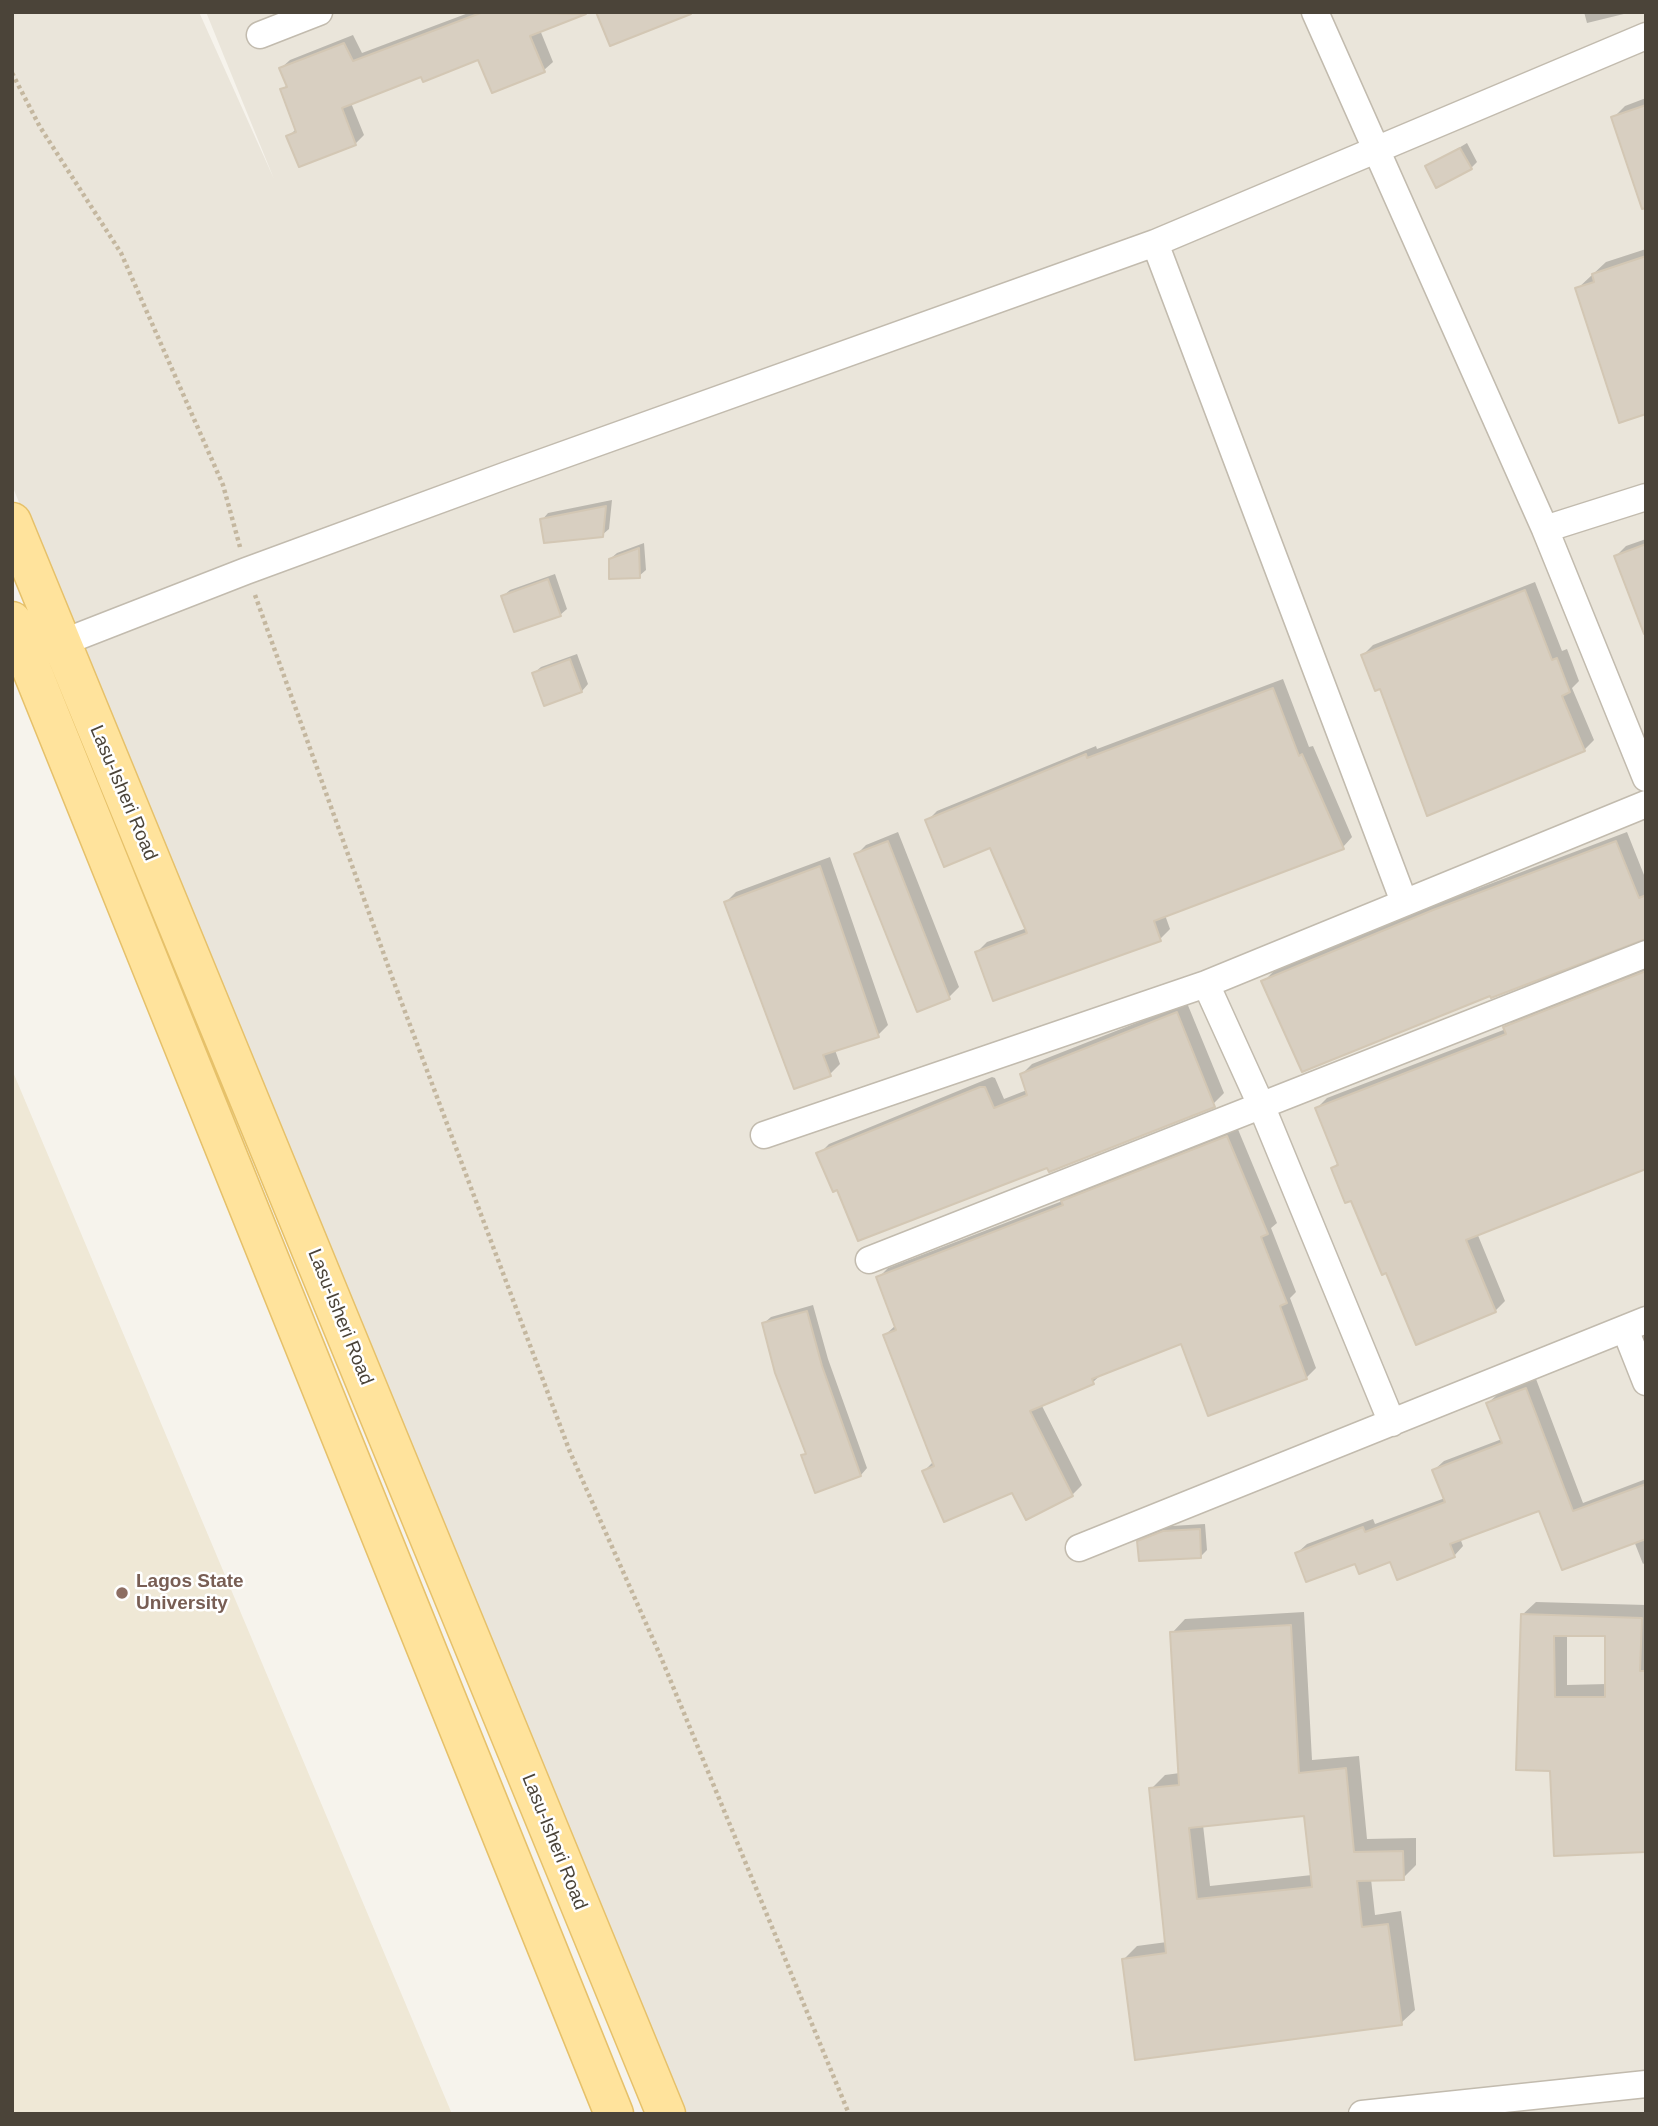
<!DOCTYPE html>
<html>
<head>
<meta charset="utf-8">
<style>
  body { margin:0 }
  #map { position:relative; width:1658px; height:2126px; overflow:hidden; background:#f6f3ec; font-family:Helvetica,sans-serif }
  canvas { display:block }
  .frame { position:absolute; inset:0; border:14px solid #4b4439; pointer-events:none }
</style>
</head>
<body>
<div id="map">
<canvas width="1658" height="2126"></canvas>
<div class="frame"></div>
</div>
<script>
const context = document.querySelector('canvas').getContext('2d');
context.lineJoin = 'round';
function paint(path, color) {
  context.fillStyle = color;
  context.fill(path, 'evenodd');
}
function stroke(path, color, width, dash) {
  context.strokeStyle = color;
  context.lineWidth = width;
  context.lineCap = dash ? 'butt' : 'round';
  context.setLineDash(dash || []);
  context.stroke(path);
}
function drawText(font, color, halo, rows, align = 'center') {
  context.font = font + ' Helvetica,sans-serif';
  context.lineWidth = 5;
  context.setLineDash([]);
  context.textBaseline = 'middle';
  context.strokeStyle = halo;
  context.fillStyle = color;
  for (const [text, x, y, turn = 0] of rows) {
    context.save();
    context.translate(x, y);
    context.rotate((+turn || 0) * Math.PI / 180);
    context.textAlign = isNaN(turn) ? turn : align;
    if (halo) context.strokeText(text, 0, 0);
    context.fillText(text, 0, 0);
    context.restore();
  }
}
paint(new Path2D(`
  M 12,12 L 199,12 L 274,179 L 206,12 L 1646,12 L 1646,2114 L 684,2114 L 204,962 L 12,485 Z`), '#eae5da');
paint(new Path2D(`
  M 12,1071 L 13,1072 L 452,2114 L 12,2114 Z`), '#efe8d6');
paint(new Path2D(`
  M 471,12 L 585,12 L 540,30 L 553,62 L 544,70 L 479,58 L 422,75 L 351,103 L 364,135 L 355,144 L 288,137 L 297,128 L 282,90 L 288,84 L 281,68 L 290,60 L 353,35 L 362,53 Z
  M 1584,12 L 1632,12 L 1587,23 Z
  M 1646,98 L 1646,213 L 1613,118 L 1625,106 Z
  M 1467,143 L 1477,162 L 1471,168 L 1427,167 Z
  M 1646,249 L 1646,412 L 1577,289 L 1606,262 Z
  M 612,500 L 609,529 L 602,535 L 542,520 L 548,513 Z
  M 1646,539 L 1646,590 L 1616,556 L 1626,546 Z
  M 644,543 L 646,570 L 639,576 L 610,559 L 617,553 Z
  M 555,574 L 567,609 L 560,615 L 503,596 L 510,590 Z
  M 1535,582 L 1562,651 L 1567,649 L 1579,681 L 1572,688 L 1594,740 L 1584,750 L 1381,687 L 1363,655 L 1373,645 Z
  M 577,654 L 588,684 L 582,691 L 534,673 L 541,667 Z
  M 1283,679 L 1309,747 L 1313,746 L 1352,837 L 1343,847 L 1165,915 L 1170,929 L 1160,939 L 977,952 L 987,942 L 1027,928 L 991,845 L 927,821 L 937,811 L 1096,746 L 1097,749 Z
  M 898,832 L 959,987 L 949,997 L 856,855 L 866,845 Z
  M 1627,832 L 1646,880 L 1646,937 L 1264,981 L 1274,971 L 1445,901 Z
  M 830,857 L 888,1025 L 878,1035 L 835,1050 L 840,1064 L 830,1074 L 726,902 L 736,892 Z
  M 1646,966 L 1646,1166 L 1477,1233 L 1505,1301 L 1495,1311 L 1387,1270 L 1333,1168 L 1339,1162 L 1317,1108 L 1327,1098 L 1506,1029 L 1515,1018 Z
  M 1187,1003 L 1224,1093 L 1214,1103 L 1050,1170 L 1048,1165 L 838,1188 L 819,1154 L 829,1144 L 992,1077 L 995,1078 L 1004,1099 L 1027,1090 L 1022,1074 L 1032,1064 Z
  M 1237,1127 L 1277,1223 L 1271,1228 L 1296,1292 L 1290,1298 L 1316,1368 L 1306,1378 L 1182,1342 L 1103,1373 L 1093,1382 L 1041,1404 L 1082,1485 L 1072,1495 L 1013,1491 L 924,1471 L 934,1461 L 885,1335 L 896,1325 L 878,1278 L 888,1268 L 1065,1200 L 1073,1192 Z
  M 813,1305 L 828,1359 L 867,1468 L 861,1475 L 803,1456 L 807,1452 L 764,1323 L 771,1317 Z
  M 1536,1379 L 1583,1503 L 1646,1479 L 1646,1562 L 1643,1564 L 1634,1541 L 1540,1508 L 1460,1538 L 1463,1546 L 1454,1556 L 1356,1562 L 1297,1553 L 1307,1544 L 1373,1519 L 1375,1524 L 1445,1498 L 1434,1470 L 1444,1461 L 1502,1439 L 1488,1403 L 1498,1394 Z
  M 1205,1524 L 1207,1550 L 1201,1556 L 1139,1542 L 1146,1535 L 1171,1526 Z
  M 1536,1602 L 1646,1605 L 1646,1850 L 1551,1769 L 1522,1615 ZM 1567,1634 L 1607,1634 L 1607,1684 L 1567,1685 Z
  M 1304,1612 L 1312,1760 L 1359,1756 L 1367,1839 L 1416,1838 L 1416,1865 L 1403,1878 L 1371,1879 L 1375,1915 L 1401,1911 L 1415,2010 L 1401,2023 L 1123,1960 L 1137,1946 L 1167,1942 L 1151,1789 L 1165,1775 L 1180,1773 L 1172,1633 L 1185,1619 ZM 1306,1814 L 1312,1875 L 1210,1886 L 1203,1825 Z`), '#0003');
const building = new Path2D(`
  M 483,12 L 586,14 L 530,36 L 545,72 L 492,93 L 478,60 L 423,82 L 421,77 L 342,108 L 356,145 L 299,167 L 286,136 L 296,132 L 280,89 L 287,87 L 279,68 L 344,43 L 353,61 Z
  M 596,12 L 691,12 L 691,14 L 610,46 Z
  M 1646,105 L 1646,208 L 1642,209 L 1611,117 Z
  M 1460,148 L 1472,169 L 1436,188 L 1425,166 Z
  M 1646,256 L 1646,414 L 1619,423 L 1575,288 L 1594,282 L 1592,274 Z
  M 606,506 L 603,537 L 544,543 L 540,519 Z
  M 1646,544 L 1646,634 L 1644,634 L 1614,556 Z
  M 639,548 L 640,578 L 609,579 L 609,559 Z
  M 548,579 L 561,616 L 514,632 L 501,596 Z
  M 1525,590 L 1552,660 L 1557,658 L 1570,692 L 1562,696 L 1585,751 L 1427,816 L 1380,689 L 1375,691 L 1361,655 Z
  M 570,659 L 582,692 L 544,706 L 532,673 Z
  M 1273,688 L 1299,756 L 1302,754 L 1344,849 L 1154,921 L 1161,941 L 993,1001 L 975,952 L 1027,933 L 990,848 L 944,867 L 925,820 L 1086,754 L 1087,758 Z
  M 888,841 L 950,999 L 917,1012 L 854,854 Z
  M 1616,841 L 1639,898 L 1646,895 L 1646,939 L 1491,998 L 1490,996 L 1302,1072 L 1261,981 L 1433,910 Z
  M 820,866 L 879,1037 L 823,1055 L 831,1076 L 794,1089 L 724,902 Z
  M 1646,971 L 1646,1169 L 1466,1240 L 1496,1312 L 1416,1345 L 1386,1273 L 1382,1275 L 1351,1201 L 1345,1203 L 1331,1168 L 1338,1165 L 1315,1108 L 1506,1034 L 1503,1027 Z
  M 1177,1012 L 1215,1107 L 1049,1172 L 1047,1168 L 858,1241 L 837,1190 L 833,1192 L 816,1153 L 980,1087 L 985,1087 L 994,1108 L 1027,1095 L 1020,1074 Z
  M 1227,1136 L 1268,1234 L 1261,1237 L 1287,1303 L 1280,1306 L 1307,1379 L 1208,1416 L 1181,1344 L 1092,1379 L 1094,1384 L 1030,1411 L 1073,1496 L 1026,1520 L 1012,1493 L 944,1522 L 922,1471 L 934,1466 L 883,1335 L 896,1330 L 876,1277 L 1063,1205 L 1061,1201 Z
  M 807,1311 L 822,1366 L 861,1476 L 815,1493 L 801,1455 L 806,1454 L 775,1373 L 762,1323 Z
  M 1526,1388 L 1573,1511 L 1646,1484 L 1646,1539 L 1562,1570 L 1539,1511 L 1450,1544 L 1455,1557 L 1397,1580 L 1390,1562 L 1359,1574 L 1355,1564 L 1306,1582 L 1295,1553 L 1363,1527 L 1365,1532 L 1445,1502 L 1432,1470 L 1502,1443 L 1486,1403 Z
  M 1200,1529 L 1201,1558 L 1139,1561 L 1137,1541 L 1163,1531 Z
  M 1521,1614 L 1642,1618 L 1640,1671 L 1646,1671 L 1646,1852 L 1554,1856 L 1550,1771 L 1516,1770 ZM 1554,1636 L 1605,1636 L 1605,1697 L 1555,1697 Z
  M 1291,1625 L 1299,1773 L 1346,1768 L 1354,1852 L 1403,1851 L 1404,1880 L 1357,1881 L 1362,1927 L 1388,1924 L 1402,2025 L 1135,2060 L 1122,1959 L 1166,1953 L 1149,1788 L 1179,1785 L 1170,1632 ZM 1304,1816 L 1312,1887 L 1197,1899 L 1189,1828 Z`);
paint(building, '#d8cfc1');
stroke(building, '#d3c7b4', 2);
const street = new Path2D(`
  M 1315,12 L 1545,529 L 1646,778
  M 260,35 L 319,12
  M 1155,243 L 1404,902
  M 1545,529 L 1646,497
  M 46,649 L 246,571 L 507,475 L 1155,243 L 1646,36
  M 1206,984 L 1261,1105 L 1392,1423
  M 764,1135 L 1206,984 L 1646,804
  M 869,1260 L 1646,954
  M 1625,1329 L 1646,1382
  M 1079,1548 L 1646,1320
  M 1362,2114 L 1646,2084`);
const primary = new Path2D(`
  M 12,522 L 666,2114
  M 12,621 L 614,2114`);
stroke(street, '#c2bbae', 29);
stroke(primary, '#e6c16a', 41);
stroke(new Path2D(`
  M 12,73 L 40,127 L 121,253 L 223,485 L 240,547
  M 255,595 L 392,977 L 570,1452 L 660,1655 L 849,2114`), '#c4b79f', 4.5, [3.5, 3.5]);
stroke(street, '#fff', 26);
stroke(primary, '#ffe39c', 38);
for (const [x, y, r, color] of [
  [122,1593,7,"#8d6e63"]
]) {
  const dot = new Path2D();
  dot.arc(x, y, r, 0, 2 * Math.PI);
  context.fillStyle = color;
  context.fill(dot);
  stroke(dot, '#fff', 2.5);
}
drawText('19px', '#4b4439', '#fff', [
  ["Lasu-Isheri Road",123,793,67],
  ["Lasu-Isheri Road",340,1317,68],
  ["Lasu-Isheri Road",554,1842,68]
]);
drawText('bold 19px', '#785e54', '#fff', [
  ["Lagos State",136,1582],
  ["University",136,1604]
], 'left');
</script>
</body>
</html>
